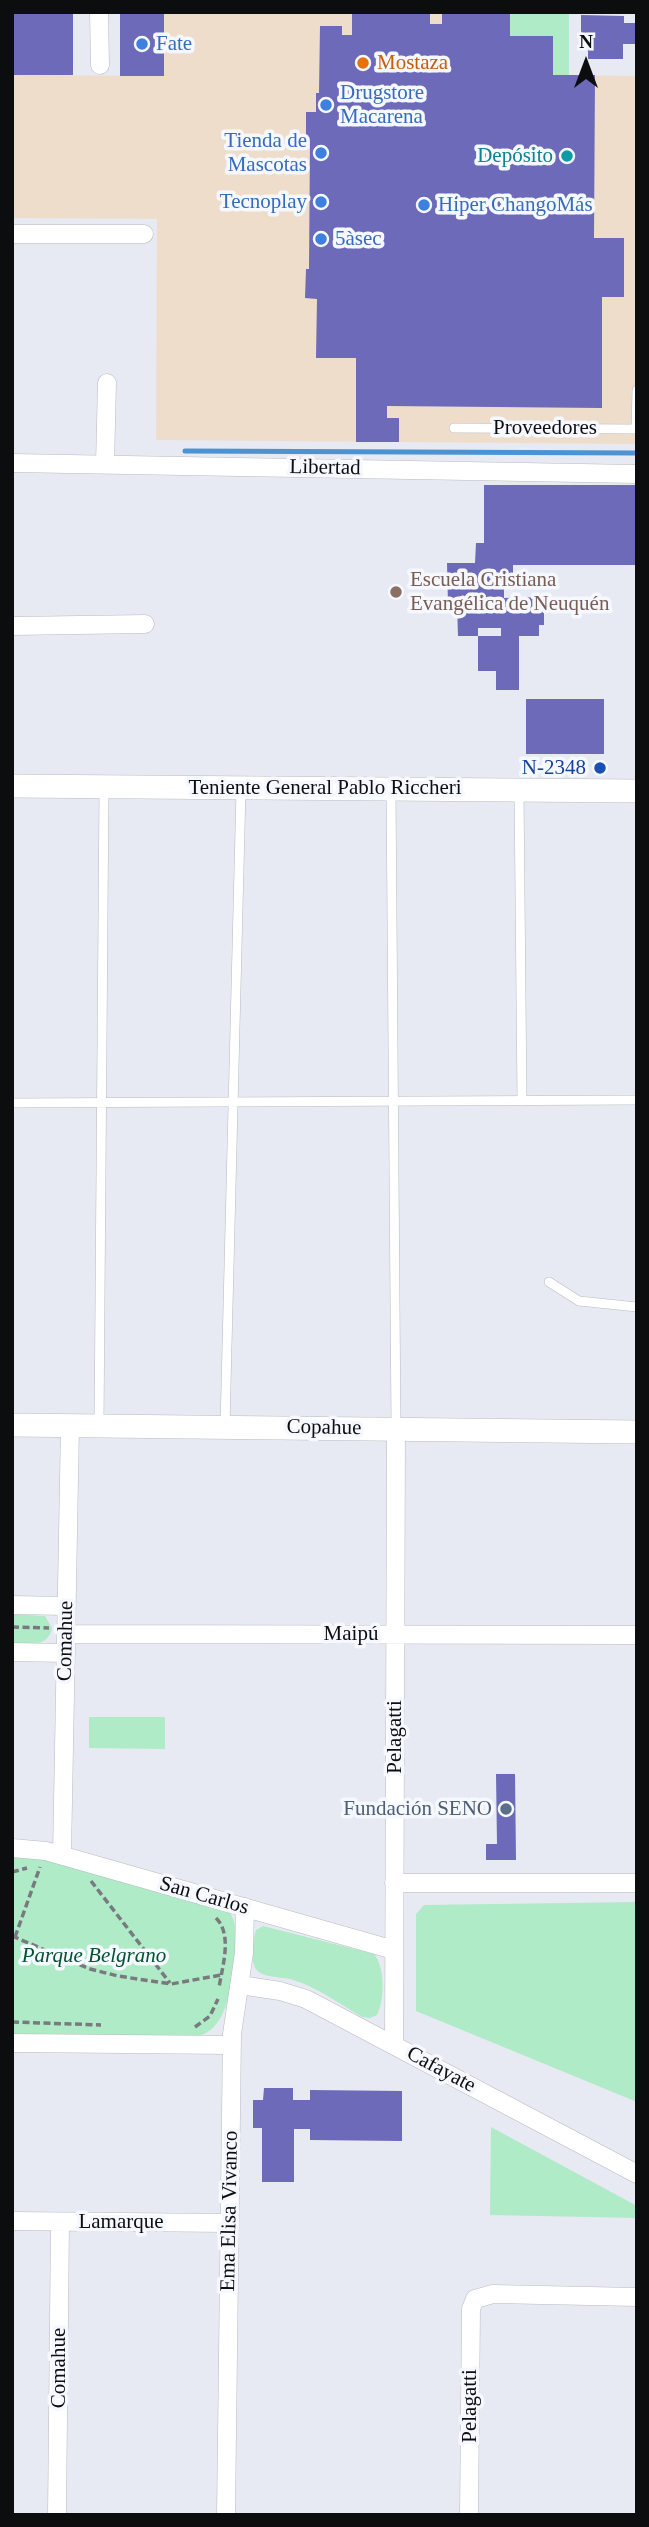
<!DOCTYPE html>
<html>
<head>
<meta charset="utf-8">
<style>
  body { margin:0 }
  #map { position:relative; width:649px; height:2527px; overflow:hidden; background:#e7eaf2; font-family:Georgia,serif }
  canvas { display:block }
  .frame { position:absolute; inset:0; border:14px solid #0c0d0f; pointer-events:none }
  .north { position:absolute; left:551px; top:28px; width:70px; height:70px; -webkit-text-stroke:5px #f5f8fe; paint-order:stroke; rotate:0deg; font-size:19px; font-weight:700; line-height:28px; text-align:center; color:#0c0d0f }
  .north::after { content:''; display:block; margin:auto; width:24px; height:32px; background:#0c0d0f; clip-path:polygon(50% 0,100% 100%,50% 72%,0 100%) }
</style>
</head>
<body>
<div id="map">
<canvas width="649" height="2527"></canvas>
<div class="frame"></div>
<div class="north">N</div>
</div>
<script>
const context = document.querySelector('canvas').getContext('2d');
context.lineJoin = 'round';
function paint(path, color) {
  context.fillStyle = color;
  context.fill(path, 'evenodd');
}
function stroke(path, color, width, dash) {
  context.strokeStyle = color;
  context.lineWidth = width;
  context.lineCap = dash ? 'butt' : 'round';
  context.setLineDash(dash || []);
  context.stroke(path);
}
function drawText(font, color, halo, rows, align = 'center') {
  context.font = font + ' Georgia,serif';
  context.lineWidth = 7;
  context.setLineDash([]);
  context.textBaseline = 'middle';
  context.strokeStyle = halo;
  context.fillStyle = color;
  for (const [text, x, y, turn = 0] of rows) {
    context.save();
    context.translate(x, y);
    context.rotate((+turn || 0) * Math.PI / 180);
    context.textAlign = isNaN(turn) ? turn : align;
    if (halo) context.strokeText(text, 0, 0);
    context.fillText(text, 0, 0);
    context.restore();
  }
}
paint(new Path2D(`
  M 164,12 L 553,12 L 553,75 L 637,76 L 637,444 L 156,440 L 157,219 L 12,218 L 12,75 L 164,76 Z`), '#efddcc');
paint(new Path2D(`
  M 510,12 L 569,12 L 569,75 L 553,75 L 510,36 Z
  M 12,1614 L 45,1616 L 52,1628 C 48,1648 29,1644 12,1644 Z
  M 89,1717 L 165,1717 L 165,1749 L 89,1748 Z
  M 12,1856 L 43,1858 L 230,1913 C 238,1924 235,1937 235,1950 C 233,1976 230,2029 198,2036 L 12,2035 Z
  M 637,1902 L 637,2102 L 416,2011 L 416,1914 L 424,1905 Z
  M 263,1926 L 374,1954 C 385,1967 385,2000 377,2015 L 370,2018 L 362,2017 C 340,2004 317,1987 293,1980 C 282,1976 264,1979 256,1969 C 250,1960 253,1939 256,1930 Z
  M 491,2127 L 637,2206 L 637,2218 L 490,2215 Z`), '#afebc6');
stroke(new Path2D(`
  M 185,451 L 637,453`), '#4b93d3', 5);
paint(new Path2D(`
  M 12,12 L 73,12 L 73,75 L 12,75 Z
  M 120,12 L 164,12 L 164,76 L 120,76 Z
  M 352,12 L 430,12 L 430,24 L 442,24 L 442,12 L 510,12 L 510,36 L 553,36 L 553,75 L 595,75 L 594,238 L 624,238 L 624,297 L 602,297 L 602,408 L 387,406 L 387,418 L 399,418 L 399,442 L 356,442 L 356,358 L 316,358 L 317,299 L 305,298 L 306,269 L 309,269 L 310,142 L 306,142 L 306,112 L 316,112 L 316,93 L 319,93 L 320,26 L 342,26 L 342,35 L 352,35 Z
  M 581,15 L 624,16 L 624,23 L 637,23 L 637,44 L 623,44 L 623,59 L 588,59 L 588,46 L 581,46 Z
  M 484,485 L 637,485 L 637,565 L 513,565 L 513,585 L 504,585 L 504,598 L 544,597 L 544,625 L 539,625 L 539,636 L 519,636 L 519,690 L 496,690 L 496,671 L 478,671 L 478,636 L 458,636 L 457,604 L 448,604 L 447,563 L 475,563 L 476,543 L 484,543 ZM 478,628 L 501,628 L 501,636 L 478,636 Z
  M 526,699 L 604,699 L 604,754 L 526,754 Z
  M 496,1774 L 515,1774 L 516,1860 L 486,1860 L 486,1844 L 497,1844 Z
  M 264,2088 L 293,2088 L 293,2100 L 310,2100 L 310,2090 L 402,2091 L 402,2141 L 310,2140 L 310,2129 L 294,2129 L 294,2182 L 262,2182 L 262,2128 L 253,2128 L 253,2100 L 263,2100 Z`), '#6c6ab9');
const service = new Path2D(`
  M 454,428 L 637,429
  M 636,429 L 637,390
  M 391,791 L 396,1428
  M 519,791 L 522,1101
  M 12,1103 L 637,1100
  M 549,1282 L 579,1301 L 637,1307
  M 99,1425 L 104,788
  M 225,1426 L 241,789`);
const minor = new Path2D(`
  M 99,12 L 100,65
  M 12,234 L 144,234
  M 12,463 L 637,474
  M 105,464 L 107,383
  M 12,626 L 145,624
  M 12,1605 L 66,1606
  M 66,1634 L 637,1635
  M 12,1652 L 66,1653
  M 12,1848 L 46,1851 L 394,1950
  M 62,1855 L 70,1426
  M 394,1883 L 637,1883
  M 240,1985 L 280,1991 L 306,1999 L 637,2174
  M 12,2043 L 232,2045
  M 394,2045 L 396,1429
  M 12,2221 L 229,2223
  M 57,2515 L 60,2222
  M 226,2515 L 232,2034 L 244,1953 L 245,1907
  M 469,2515 L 471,2309 L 475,2299 L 493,2294 L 637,2297`);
const tertiary = new Path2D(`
  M 12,786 L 637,791
  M 12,1425 L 637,1432`);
stroke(service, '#b7bac2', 10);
stroke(minor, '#b7bac2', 19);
stroke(tertiary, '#b7bac2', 24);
stroke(new Path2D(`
  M 12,1627 L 49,1628
  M 12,1872 L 27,1868
  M 91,1881 L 170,1983
  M 216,1918 C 233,1935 222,1967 219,1988
  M 12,1936 L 90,1969 L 118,1976 L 171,1984 L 221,1975
  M 15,1937 L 40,1867
  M 12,2022 L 101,2025
  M 195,2027 L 210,2016 L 218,1999`), '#787a7f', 3.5, [7, 3.5]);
stroke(service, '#fff', 9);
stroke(minor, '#fff', 18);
stroke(tertiary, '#fff', 23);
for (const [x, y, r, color] of [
  [142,44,7,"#3f7fe0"],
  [363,63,7,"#e8710a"],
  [326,105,7,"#3f7fe0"],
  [321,153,7,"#3f7fe0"],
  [567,156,7,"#0f9aa8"],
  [321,202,7,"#3f7fe0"],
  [424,205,7,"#3f7fe0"],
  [321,239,7,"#3f7fe0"],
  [396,592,7,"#8d6e63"],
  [600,768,7,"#1a4fb4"],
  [506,1809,7,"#5c6f8a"]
]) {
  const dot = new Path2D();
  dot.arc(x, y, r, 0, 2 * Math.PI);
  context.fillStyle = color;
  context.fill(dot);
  stroke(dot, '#f5f8fe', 2.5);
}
drawText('21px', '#366cbe', '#f5f8fe', [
  ["Fate",156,44],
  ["Drugstore",340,93],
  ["Macarena",340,117],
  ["Tienda de",307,141,"right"],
  ["Mascotas",307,165,"right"],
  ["Tecnoplay",307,202,"right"],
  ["Hiper ChangoMás",438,205],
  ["5àsec",335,239]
], 'left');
drawText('21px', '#c56008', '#f5f8fe', [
  ["Mostaza",377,63]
], 'left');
drawText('21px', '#0d838f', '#f5f8fe', [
  ["Depósito",553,156]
], 'right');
drawText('21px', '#0c0d0f', '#f5f8fe', [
  ["Proveedores",545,428],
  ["Libertad",325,468,1],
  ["Teniente General Pablo Riccheri",325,788],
  ["Copahue",324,1428,1],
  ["Maipú",351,1634],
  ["Comahue",66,1641,-89],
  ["Pelagatti",395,1737,-90],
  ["San Carlos",204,1896,16],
  ["Cafayate",441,2070,28],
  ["Ema Elisa Vivanco",230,2211,-89],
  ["Lamarque",121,2222],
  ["Comahue",59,2368,-90],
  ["Pelagatti",470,2406,-90]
]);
drawText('21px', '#785e54', '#f5f8fe', [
  ["Escuela Cristiana",410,580],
  ["Evangélica de Neuquén",410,604]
], 'left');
drawText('21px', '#164399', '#f5f8fe', [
  ["N-2348",586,768]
], 'right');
drawText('21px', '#4e5e75', '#f5f8fe', [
  ["Fundación SENO",492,1809]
], 'right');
drawText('italic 21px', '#045230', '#f5f8fe', [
  ["Parque Belgrano",94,1956]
]);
</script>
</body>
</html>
